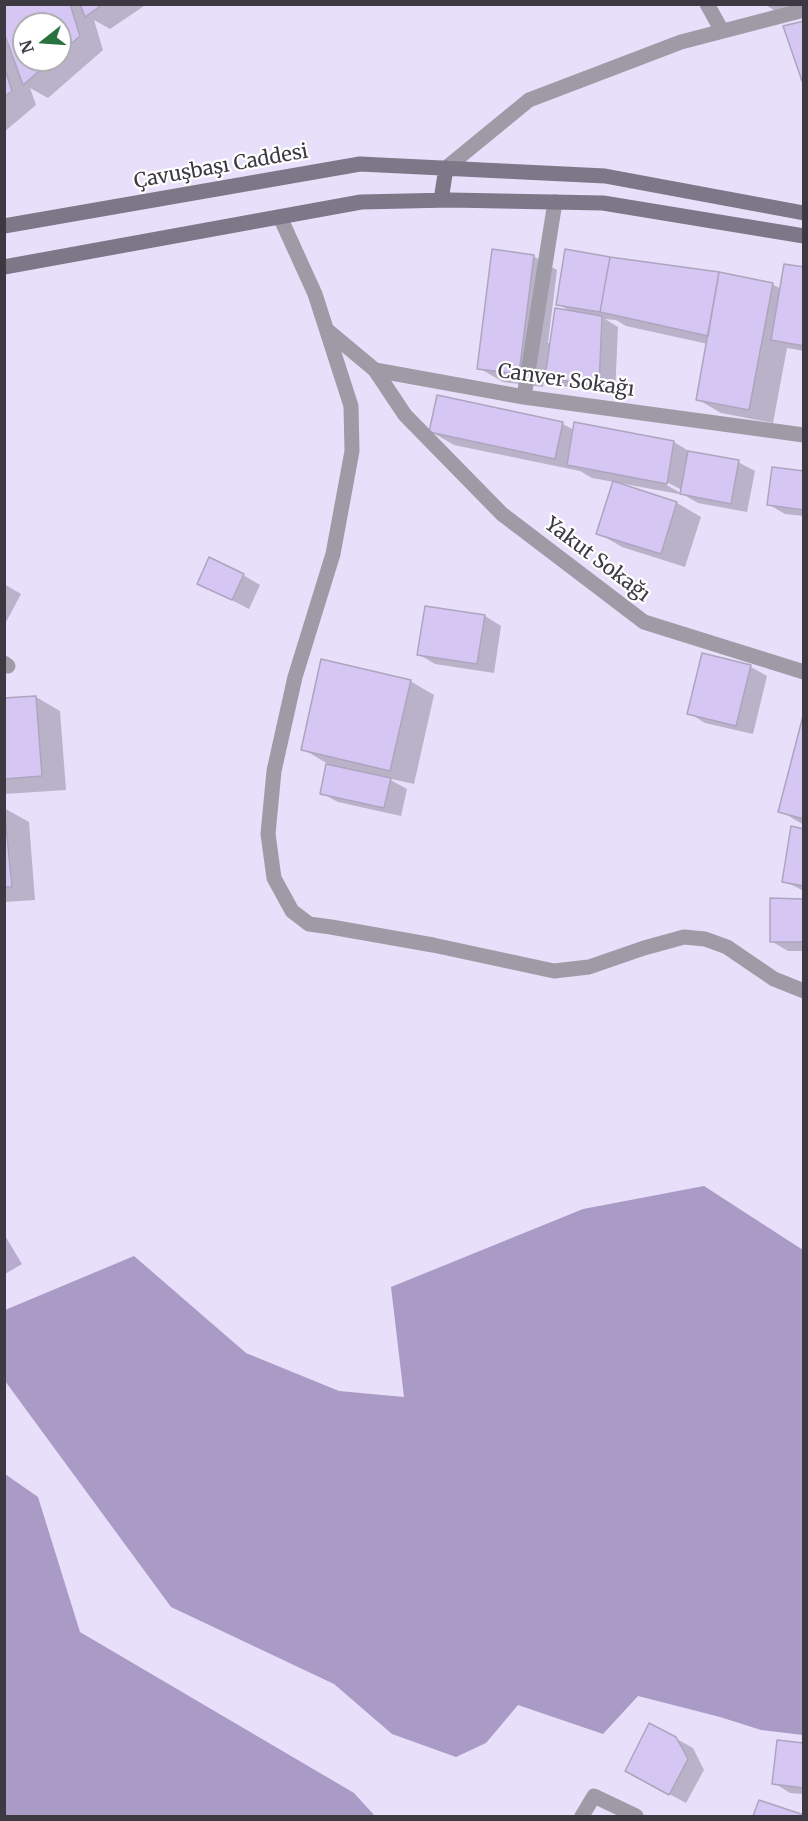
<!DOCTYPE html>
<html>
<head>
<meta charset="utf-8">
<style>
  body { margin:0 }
  #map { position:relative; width:808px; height:1821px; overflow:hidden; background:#e8dffa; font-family:Merriweather,serif }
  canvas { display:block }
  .frame { position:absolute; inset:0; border:6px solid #3c3943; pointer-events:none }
  .north { position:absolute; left:12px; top:12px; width:60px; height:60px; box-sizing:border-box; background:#fff; border:2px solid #b1b0b4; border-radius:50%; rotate:253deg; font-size:16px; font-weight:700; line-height:24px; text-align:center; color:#3c3943 }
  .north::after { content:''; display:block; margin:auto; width:21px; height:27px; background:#28723f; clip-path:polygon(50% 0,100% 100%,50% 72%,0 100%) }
</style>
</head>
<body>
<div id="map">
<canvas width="808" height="1821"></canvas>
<div class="frame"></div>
<div class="north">N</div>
</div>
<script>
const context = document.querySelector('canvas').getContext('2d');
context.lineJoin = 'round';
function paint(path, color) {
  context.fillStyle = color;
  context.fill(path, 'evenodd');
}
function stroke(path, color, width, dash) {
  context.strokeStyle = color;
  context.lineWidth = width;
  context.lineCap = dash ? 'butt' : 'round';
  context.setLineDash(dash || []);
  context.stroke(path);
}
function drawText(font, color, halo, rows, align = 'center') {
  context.font = font + ' Merriweather,serif';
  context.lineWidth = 4.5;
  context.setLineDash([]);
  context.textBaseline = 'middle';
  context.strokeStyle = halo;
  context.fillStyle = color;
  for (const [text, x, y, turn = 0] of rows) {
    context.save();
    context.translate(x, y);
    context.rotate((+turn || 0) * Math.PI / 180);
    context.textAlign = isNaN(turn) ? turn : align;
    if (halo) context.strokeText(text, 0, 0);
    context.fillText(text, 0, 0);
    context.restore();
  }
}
paint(new Path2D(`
  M 4,1234 L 22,1264 L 5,1274 L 4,1274 Z`), '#b8abd0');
paint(new Path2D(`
  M 704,1186 L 803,1250 L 803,1735 L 761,1730 L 720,1717 L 638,1696 L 603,1734 L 518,1705 L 486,1743 L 456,1757 L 392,1734 L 334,1684 L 171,1607 L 5,1381 L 5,1310 L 134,1256 L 246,1353 L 339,1391 L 404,1397 L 391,1287 L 583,1209 Z
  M 5,1474 L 38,1497 L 80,1632 L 354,1793 L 375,1816 L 5,1816 Z`), '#aa9bc6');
paint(new Path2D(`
  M 4,4 L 147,4 L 110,29 L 94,20 L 103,50 L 48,98 L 30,88 L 36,105 L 4,132 L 4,41 L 10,44 ZM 24,24 L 60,24 L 60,60 L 24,60 Z
  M 764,4 L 804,4 L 782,15 Z
  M 533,256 L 557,270 L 548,343 L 551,343 L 572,312 L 557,304 L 772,284 L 781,289 L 804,269 L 804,351 L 787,348 L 773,423 L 721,413 L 697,399 L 708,344 L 626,326 L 616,320 L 605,319 L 618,327 L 615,395 L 563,386 L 545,375 L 543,387 L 503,382 L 479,368 Z
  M 438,396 L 563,424 L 574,430 L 674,442 L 692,453 L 738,462 L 755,471 L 747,512 L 698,503 L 684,495 L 625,484 L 625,486 L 677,503 L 701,517 L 685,567 L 622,547 L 598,533 L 614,482 L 592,478 L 580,471 L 454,445 L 430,431 ZM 661,479 L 682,490 L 682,494 L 660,481 Z
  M 804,473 L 804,516 L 785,514 L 768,504 Z
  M 243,575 L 260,585 L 249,609 L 199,583 Z
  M 4,584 L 21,594 L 6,622 L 4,622 Z
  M 485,616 L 501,626 L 494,673 L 435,664 L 418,654 Z
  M 703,655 L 751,667 L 767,676 L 753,734 L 705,723 L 689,713 Z
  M 410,681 L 434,695 L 414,784 L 387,778 L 407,789 L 401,816 L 338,802 L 321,793 L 328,764 L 303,749 Z
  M 36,697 L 60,711 L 66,790 L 4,794 L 4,700 Z
  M 804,718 L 804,825 L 780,811 Z
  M 4,808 L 29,822 L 35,900 L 4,902 Z
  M 804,830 L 804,891 L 784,881 Z
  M 804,901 L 804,951 L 788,951 L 771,941 Z
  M 675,1738 L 693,1748 L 704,1770 L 686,1803 L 643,1780 Z
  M 804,1745 L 804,1794 L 790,1793 L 774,1783 Z
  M 760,1802 L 804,1816 L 755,1816 Z`), '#0003');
const building = new Path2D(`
  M 4,4 L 70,4 L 80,36 L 60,53 L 60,24 L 24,24 L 24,60 L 52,60 L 23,85 L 4,33 Z
  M 80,4 L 103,4 L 85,17 Z
  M 804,21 L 804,81 L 802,81 L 783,26 Z
  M 4,66 L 12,91 L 4,97 Z
  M 492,249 L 534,255 L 519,374 L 477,369 Z
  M 565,249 L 610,257 L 600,312 L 556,305 Z
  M 610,257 L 719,272 L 708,336 L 600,312 Z
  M 784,264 L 804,267 L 804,346 L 771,340 Z
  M 719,272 L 773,283 L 749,410 L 696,400 Z
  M 555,308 L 602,316 L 599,387 L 545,377 Z
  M 437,395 L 563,422 L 555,459 L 429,432 Z
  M 574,422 L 674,441 L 667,484 L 567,465 Z
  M 688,451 L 739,460 L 731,504 L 680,494 Z
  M 772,467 L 804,471 L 804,510 L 767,505 Z
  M 613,481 L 677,502 L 661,554 L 596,534 Z
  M 209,557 L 244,574 L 232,600 L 197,584 Z
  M 425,606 L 485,615 L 477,664 L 417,655 Z
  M 702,653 L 751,665 L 736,726 L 687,714 Z
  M 321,659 L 411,680 L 390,771 L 301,750 Z
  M 36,696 L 42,776 L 4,779 L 4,698 Z
  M 804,712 L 804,819 L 778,812 Z
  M 326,764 L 391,778 L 384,808 L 320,794 Z
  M 4,806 L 12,887 L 4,887 Z
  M 791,826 L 804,829 L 804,886 L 782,882 Z
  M 770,898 L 804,899 L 804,942 L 770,942 Z
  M 649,1723 L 676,1737 L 688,1759 L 669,1795 L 625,1771 Z
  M 777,1740 L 804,1743 L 804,1788 L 772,1784 Z
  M 759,1800 L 804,1815 L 804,1816 L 753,1816 Z`);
paint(building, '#d6c6f3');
stroke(building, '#ada5be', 1.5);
stroke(new Path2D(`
  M 707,4 L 722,31
  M 446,168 L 529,100 L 681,42 L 804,10
  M 280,217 L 315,294 L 351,406 L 352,451 L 333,554 L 295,677 L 274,771 L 268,834 L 274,878 L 292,911 L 309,924 L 331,927 L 433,945 L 554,971 L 589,967 L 644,948 L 684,937 L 705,939 L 727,947 L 774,979 L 804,991
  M 327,330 L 375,370
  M 524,397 L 555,202
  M 804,435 L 524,397 L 375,370 L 405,415 L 502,514 L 644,622 L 804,672
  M 4,663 L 8,666
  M 582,1816 L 594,1796 L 636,1816`), '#9e9ba6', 15);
stroke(new Path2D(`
  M 441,200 L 446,168
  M 4,226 L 360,164 L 605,176 L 804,213
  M 4,267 L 361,202 L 450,200 L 603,203 L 804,236`), '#7d7788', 15);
drawText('20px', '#3c3943', '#fff', [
  ["Çavuşbaşı Caddesi",221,167,-10],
  ["Canver Sokağı",566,381,8],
  ["Yakut Sokağı",597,560,37]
]);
</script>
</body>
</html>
